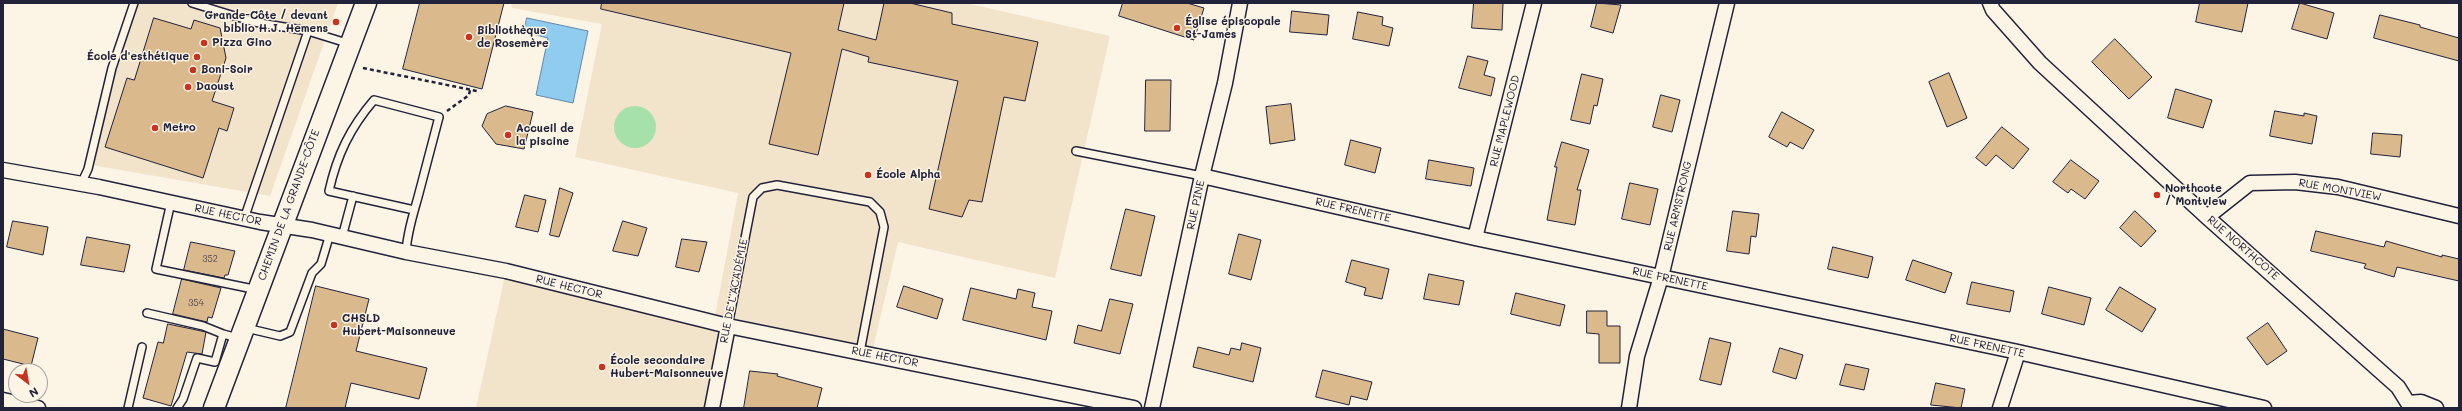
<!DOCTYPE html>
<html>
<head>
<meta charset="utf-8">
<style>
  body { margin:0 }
  #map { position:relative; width:2462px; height:411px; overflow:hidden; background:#fcf5e5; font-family:Mali,sans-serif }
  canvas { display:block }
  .frame { position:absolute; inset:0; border:4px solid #22223b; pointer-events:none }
  .north { position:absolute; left:8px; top:363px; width:40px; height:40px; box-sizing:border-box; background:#fcf5e5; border:1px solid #a5a1a1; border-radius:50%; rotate:149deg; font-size:11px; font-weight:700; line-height:16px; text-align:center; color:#22223b }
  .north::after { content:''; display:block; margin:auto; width:14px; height:18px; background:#c8321e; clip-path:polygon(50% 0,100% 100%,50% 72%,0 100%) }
</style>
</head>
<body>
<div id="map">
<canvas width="2462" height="411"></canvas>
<div class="frame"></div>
<div class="north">N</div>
</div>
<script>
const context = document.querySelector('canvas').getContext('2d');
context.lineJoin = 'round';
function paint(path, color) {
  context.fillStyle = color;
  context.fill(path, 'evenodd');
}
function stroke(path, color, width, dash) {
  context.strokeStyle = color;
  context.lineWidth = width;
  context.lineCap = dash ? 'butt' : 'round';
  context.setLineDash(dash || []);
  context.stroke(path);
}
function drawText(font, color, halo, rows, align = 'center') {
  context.font = font + ' Mali,sans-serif';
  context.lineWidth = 3;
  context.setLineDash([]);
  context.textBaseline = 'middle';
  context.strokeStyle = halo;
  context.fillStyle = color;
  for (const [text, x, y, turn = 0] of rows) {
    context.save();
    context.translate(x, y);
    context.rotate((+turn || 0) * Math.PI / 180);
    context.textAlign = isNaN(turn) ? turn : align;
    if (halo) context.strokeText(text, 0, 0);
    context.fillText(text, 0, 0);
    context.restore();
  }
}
paint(new Path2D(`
  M 133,3 L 338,3 L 270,196 L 86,164 Z
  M 511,3 L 966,3 L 1110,36 L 1055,278 L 898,242 L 871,357 L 728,326 L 709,408 L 476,408 L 506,271 L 714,322 L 738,193 L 575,157 L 602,24 L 512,8 Z`), '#f2e3cb');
paint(new Path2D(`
  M614 127a21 21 0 1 1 42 0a21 21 0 1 1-42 0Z`), '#a5e1a8');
const water = new Path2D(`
  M 527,18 L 588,31 L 573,103 L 536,95 L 548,38 L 524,32 Z`);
paint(water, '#90cbf0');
stroke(water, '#6487a8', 1);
const building = new Path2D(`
  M 420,3 L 504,3 L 482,89 L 403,69 Z
  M 602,3 L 844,3 L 838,30 L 876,40 L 884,3 L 910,3 L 952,13 L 952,24 L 1038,42 L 1025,101 L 1004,97 L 982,202 L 969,200 L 962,217 L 929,209 L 958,81 L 868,62 L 869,57 L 842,49 L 818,155 L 769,144 L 791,53 L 601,9 Z
  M 1123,3 L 1187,3 L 1204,8 L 1194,40 L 1119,16 Z
  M 1474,3 L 1503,3 L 1502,30 L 1472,28 Z
  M 1597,3 L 1621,5 L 1613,33 L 1591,27 Z
  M 2200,3 L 2248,3 L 2242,32 L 2196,22 Z
  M 2300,3 L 2334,13 L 2327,39 L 2292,29 Z
  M 1292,11 L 1329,15 L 1327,35 L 1290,32 Z
  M 1358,12 L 1383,17 L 1382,25 L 1393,28 L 1389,46 L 1353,39 Z
  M 2380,15 L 2420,25 L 2420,27 L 2459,38 L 2459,61 L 2374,38 Z
  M 154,18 L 191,29 L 194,20 L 220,28 L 226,58 L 212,101 L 234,108 L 227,131 L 219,128 L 203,178 L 105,147 L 127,78 L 134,80 Z
  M 2115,39 L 2152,77 L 2129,99 L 2092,62 Z
  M 1468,56 L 1488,61 L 1484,75 L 1495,78 L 1491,96 L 1459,88 Z
  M 1949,73 L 1967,118 L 1947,127 L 1929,82 Z
  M 1582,74 L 1603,79 L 1597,106 L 1594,105 L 1590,124 L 1571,120 Z
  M 1146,80 L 1171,80 L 1170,131 L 1145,131 Z
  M 2176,89 L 2212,100 L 2203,128 L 2168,118 Z
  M 1661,95 L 1680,100 L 1672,132 L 1653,127 Z
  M 1291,104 L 1295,140 L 1270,144 L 1266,107 Z
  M 506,106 L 533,112 L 524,149 L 496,144 L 482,126 L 487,114 Z
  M 2275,111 L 2304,116 L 2304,113 L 2317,116 L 2312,144 L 2270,136 Z
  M 1782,112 L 1814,130 L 1803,149 L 1790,142 L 1787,147 L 1769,137 Z
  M 2002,127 L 2029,149 L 2013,169 L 1996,155 L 1986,166 L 1976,158 Z
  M 2373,133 L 2402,135 L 2400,157 L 2371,154 Z
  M 1351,140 L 1381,148 L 1375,173 L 1345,165 Z
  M 1562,142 L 1589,150 L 1577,190 L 1581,190 L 1575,225 L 1547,220 L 1557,167 L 1555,167 Z
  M 1429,160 L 1474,168 L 1471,186 L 1426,179 Z
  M 2071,160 L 2099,181 L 2085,199 L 2071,189 L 2068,193 L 2053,182 Z
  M 1630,183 L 1658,189 L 1650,225 L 1622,219 Z
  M 560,188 L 573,193 L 559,237 L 550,235 Z
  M 525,195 L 546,200 L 538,232 L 516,227 Z
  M 1126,209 L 1155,216 L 1141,276 L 1111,269 Z
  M 1733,211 L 1759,214 L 1756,237 L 1751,236 L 1749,254 L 1727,251 Z
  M 2135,211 L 2156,231 L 2141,247 L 2120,228 Z
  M 13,221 L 48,227 L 43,255 L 7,247 Z
  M 623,221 L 647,228 L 638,256 L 613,251 Z
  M 2316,231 L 2384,247 L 2386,241 L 2442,257 L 2442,255 L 2459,259 L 2459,281 L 2397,267 L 2394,277 L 2364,268 L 2366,264 L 2311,251 Z
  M 1239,234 L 1261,240 L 1251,280 L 1229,274 Z
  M 87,237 L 130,245 L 124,272 L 81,265 Z
  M 682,239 L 707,242 L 699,272 L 676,267 Z
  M 191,242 L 235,251 L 228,275 L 225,275 L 224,278 L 184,270 Z
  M 1833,247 L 1873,257 L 1868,278 L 1828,269 Z
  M 1352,260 L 1389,269 L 1382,299 L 1364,295 L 1366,288 L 1346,282 Z
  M 1913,260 L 1952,273 L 1945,293 L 1906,280 Z
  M 1429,274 L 1464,281 L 1459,305 L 1424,299 Z
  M 182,279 L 221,288 L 212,318 L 208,317 L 207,322 L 173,314 Z
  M 1972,282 L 2014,291 L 2010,312 L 1967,304 Z
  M 316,286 L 369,299 L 356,351 L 427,368 L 419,399 L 351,383 L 345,408 L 286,408 Z
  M 904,286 L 943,299 L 937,319 L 897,307 Z
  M 2049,287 L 2091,298 L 2084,325 L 2042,314 Z
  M 2120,287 L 2156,309 L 2142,332 L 2106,310 Z
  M 971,288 L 1016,299 L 1018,289 L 1035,293 L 1032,307 L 1052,311 L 1046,340 L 963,320 Z
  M 1516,293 L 1565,305 L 1560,326 L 1511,314 Z
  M 1110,299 L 1133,304 L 1120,354 L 1074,343 L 1078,325 L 1101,331 Z
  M 1587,311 L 1607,311 L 1607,326 L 1620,326 L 1620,363 L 1599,363 L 1599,334 L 1587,333 Z
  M 2268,323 L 2287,351 L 2267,365 L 2247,338 Z
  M 168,324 L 206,332 L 202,354 L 187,352 L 171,406 L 143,398 L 158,342 L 163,343 Z
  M 3,329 L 38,338 L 31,366 L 3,359 Z
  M 1710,338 L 1731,343 L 1721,385 L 1700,380 Z
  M 1242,343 L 1261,348 L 1253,382 L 1193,367 L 1198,347 L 1229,355 L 1231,348 L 1240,350 Z
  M 1780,348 L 1803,355 L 1796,379 L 1773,372 Z
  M 1846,364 L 1869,369 L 1864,390 L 1840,385 Z
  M 1323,370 L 1372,382 L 1367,400 L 1351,396 L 1349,405 L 1316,397 Z
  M 750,371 L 778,374 L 777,376 L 822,388 L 817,408 L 744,408 Z
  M 1936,383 L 1965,389 L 1961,408 L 1931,405 Z`);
paint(building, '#dab98d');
stroke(building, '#22223b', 1);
const lane = new Path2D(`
  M 192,3 L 254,22 L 308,31
  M 1076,151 L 1202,176
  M 81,184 L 88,169 L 112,68 L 134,3
  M 171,202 L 156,269 L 258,290
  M 244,219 L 308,31 L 350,44
  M 342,237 L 353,196
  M 406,252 C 407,233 413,215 418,197 C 425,171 432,144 439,117 L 374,100 C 350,128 337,155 329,191 L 414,210
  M 147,313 L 203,326 L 223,334
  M 728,326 L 753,197 L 762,188 L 777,185 L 870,202 L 880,212 L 884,227 L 860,352
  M 246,328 L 280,336 L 290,332 L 312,273 L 321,264 L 330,234
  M 128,408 L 142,347
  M 177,408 L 183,399 L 197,358 L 215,362 L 223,334 L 238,338`);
const street = new Path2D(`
  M 1990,3 L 1993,10 L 2040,63 L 2207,217 L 2398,387 L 2408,403
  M 3,170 L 99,187 L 260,222 L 312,230 L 406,252 L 506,271 L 728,326 L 1134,408
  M 1202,176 L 1475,238 L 2018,352 L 2264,408
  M 2207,217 L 2250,183 L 2295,182 L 2338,187 L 2459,216
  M 1475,238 L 1534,3
  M 3,400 L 38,408
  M 2408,403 L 2421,402 L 2436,408
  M 712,408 L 728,326
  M 1152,408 L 1202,176 L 1225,83 L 1240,3
  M 1629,408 L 1637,356 L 1661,277 L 1727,3
  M 2000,408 L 2018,352`);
const secondary = new Path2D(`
  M 214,408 L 366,3`);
stroke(lane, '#22223b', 10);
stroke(street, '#22223b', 17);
stroke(secondary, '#22223b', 23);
stroke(new Path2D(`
  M 363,68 L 477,91
  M 447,111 L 469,95 L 470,90`), '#22223b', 2.5, [4, 3]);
stroke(lane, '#fcf5e5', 7);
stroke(street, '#fcf5e5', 14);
stroke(secondary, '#fcf5e5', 20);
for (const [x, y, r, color] of [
  [336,22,4,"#c8321e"],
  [1177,28,4,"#c8321e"],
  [469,37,4,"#c8321e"],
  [204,43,4,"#c8321e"],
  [197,57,4,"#c8321e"],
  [193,70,4,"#c8321e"],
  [188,87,4,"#c8321e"],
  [155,128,4,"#c8321e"],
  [508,135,4,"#c8321e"],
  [868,175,4,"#c8321e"],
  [2157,195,4,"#c8321e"],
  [334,325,4,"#c8321e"],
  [602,367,4,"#c8321e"]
]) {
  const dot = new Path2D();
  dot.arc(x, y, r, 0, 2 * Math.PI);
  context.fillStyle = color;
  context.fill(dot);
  stroke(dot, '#fcf5e5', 1.5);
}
drawText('9px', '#504850', null, [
  ["352",210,259],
  ["354",196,303]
]);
drawText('bold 11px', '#22223b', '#fcf5e5', [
  ["Grande-Côte / devant",328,16,"right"],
  ["biblio H.J. Hemens",328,29,"right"],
  ["Église épiscopale",1185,22],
  ["St-James",1185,35],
  ["Bibliothèque",477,31],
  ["de Rosemère",477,44],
  ["Pizza Gino",212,43],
  ["École d'esthétique",189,57,"right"],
  ["Boni-Soir",201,70],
  ["Daoust",196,87],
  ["Metro",163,128],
  ["Accueil de",516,129],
  ["la piscine",516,142],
  ["École Alpha",876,175],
  ["Northcote",2165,189],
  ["/ Montview",2165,202],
  ["CHSLD",342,319],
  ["Hubert-Maisonneuve",342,332],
  ["École secondaire",610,361],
  ["Hubert-Maisonneuve",610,374]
], 'left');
drawText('11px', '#22223b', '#fcf5e5', [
  ["RUE MAPLEWOOD",1505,121,-76],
  ["RUE MONTVIEW",2340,190,10],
  ["CHEMIN DE LA GRANDE-CÔTE",289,205,-70],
  ["RUE PINE",1196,205,-78],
  ["RUE ARMSTRONG",1678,206,-77],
  ["RUE FRENETTE",1353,210,13],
  ["RUE HECTOR",228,215,12],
  ["RUE NORTHCOTE",2243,248,41],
  ["RUE FRENETTE",1670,279,12],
  ["RUE HECTOR",569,287,14],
  ["RUE DE L'ACADÉMIE",734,291,-79],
  ["RUE FRENETTE",1987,346,12],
  ["RUE HECTOR",885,357,11]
]);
</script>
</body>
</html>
